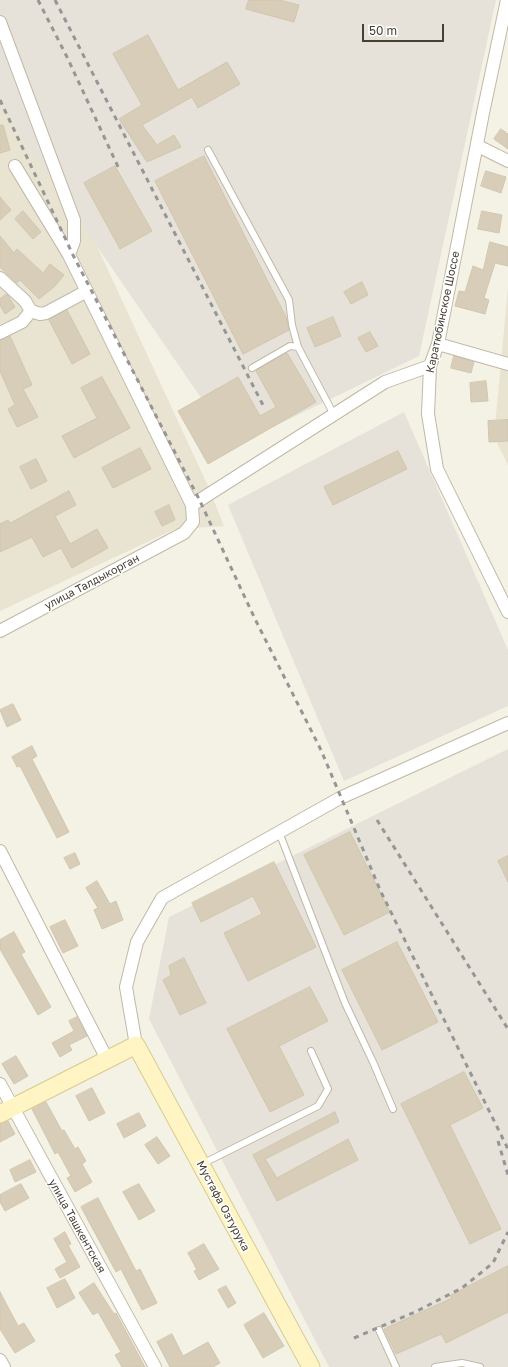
<!DOCTYPE html>
<html>
<head>
<meta charset="utf-8">
<style>
  body { margin:0 }
  #map { position:relative; width:508px; height:1367px; overflow:hidden; background:#f4f1e5; font-family:"Golos Text",sans-serif }
  canvas { display:block }
  .scale { position:absolute; left:362px; top:24px; width:82px; height:18px; box-sizing:border-box; border:2px solid #474134; border-top:0; padding-left:5px; font-size:12px; line-height:14px; white-space:nowrap; color:#474134; -webkit-text-stroke:3px #fff; paint-order:stroke }
</style>
</head>
<body>
<div id="map">
<canvas width="508" height="1367"></canvas>
<div class="scale">50 m</div>
</div>
<script>
const context = document.querySelector('canvas').getContext('2d');
context.lineJoin = 'round';
function paint(path, color) {
  context.fillStyle = color;
  context.fill(path, 'evenodd');
}
function stroke(path, color, width, dash) {
  context.strokeStyle = color;
  context.lineWidth = width;
  context.lineCap = dash ? 'butt' : 'round';
  context.setLineDash(dash || []);
  context.stroke(path);
}
function drawText(font, color, halo, rows, align = 'center') {
  context.font = font + ' "Golos Text",sans-serif';
  context.lineWidth = 3;
  context.setLineDash([]);
  context.textBaseline = 'middle';
  context.strokeStyle = halo;
  context.fillStyle = color;
  for (const [text, x, y, turn = 0] of rows) {
    context.save();
    context.translate(x, y);
    context.rotate((+turn || 0) * Math.PI / 180);
    context.textAlign = isNaN(turn) ? turn : align;
    if (halo) context.strokeText(text, 0, 0);
    context.fillText(text, 0, 0);
    context.restore();
  }
}
paint(new Path2D(`
  M 0,37 L 208,486 L 224,526 L 175,529 L 0,611 Z
  M 508,288 L 508,465 L 494,437 Z`), '#e9e3d2');
paint(new Path2D(`
  M 0,0 L 496,0 L 419,356 L 234,446 L 0,105 Z
  M 404,412 L 508,650 L 508,706 L 344,781 L 228,505 Z
  M 508,749 L 508,1367 L 329,1367 L 149,1019 L 169,917 Z`), '#e6e2da');
const building = new Path2D(`
  M 249,0 L 279,0 L 299,5 L 294,22 L 246,9 Z
  M 148,35 L 178,90 L 227,62 L 240,84 L 198,108 L 192,97 L 142,125 L 157,145 L 174,135 L 181,147 L 147,162 L 119,119 L 142,105 L 113,54 Z
  M 0,125 L 3,125 L 10,150 L 0,153 Z
  M 501,129 L 508,134 L 508,149 L 494,139 Z
  M 204,156 L 286,317 L 289,330 L 243,354 L 155,181 Z
  M 115,166 L 152,231 L 120,249 L 84,183 Z
  M 486,171 L 506,177 L 501,193 L 481,186 Z
  M 0,197 L 11,210 L 0,220 Z
  M 23,211 L 41,232 L 33,239 L 15,219 Z
  M 482,211 L 502,215 L 499,233 L 478,229 Z
  M 0,236 L 14,253 L 17,249 L 43,273 L 50,264 L 64,275 L 55,286 L 39,299 L 20,280 L 17,283 L 0,267 Z
  M 490,242 L 508,247 L 508,266 L 495,263 L 484,298 L 489,300 L 485,314 L 455,306 L 459,291 L 465,292 L 473,266 L 483,270 Z
  M 362,282 L 368,295 L 351,304 L 344,292 Z
  M 7,294 L 15,307 L 5,314 L 0,305 L 0,299 Z
  M 67,310 L 90,354 L 72,364 L 49,320 Z
  M 333,317 L 341,336 L 315,347 L 307,328 Z
  M 370,332 L 378,346 L 366,352 L 358,338 Z
  M 10,336 L 32,385 L 23,389 L 38,417 L 17,427 L 8,409 L 15,405 L 0,371 L 0,340 Z
  M 287,353 L 316,402 L 208,464 L 178,411 L 238,377 L 260,416 L 276,407 L 256,371 Z
  M 454,356 L 474,362 L 471,373 L 451,368 Z
  M 102,377 L 130,428 L 74,458 L 62,436 L 97,418 L 81,388 Z
  M 486,381 L 488,401 L 471,402 L 470,383 Z
  M 508,420 L 508,441 L 489,442 L 488,421 Z
  M 140,448 L 151,469 L 113,488 L 102,468 Z
  M 398,451 L 407,469 L 333,505 L 324,487 Z
  M 36,459 L 47,481 L 31,489 L 20,467 Z
  M 69,491 L 76,505 L 55,516 L 70,544 L 97,529 L 108,548 L 72,568 L 61,548 L 43,557 L 32,537 L 0,552 L 0,524 L 8,520 L 10,523 Z
  M 169,505 L 175,520 L 162,526 L 155,512 Z
  M 13,704 L 21,720 L 7,727 L 0,710 Z
  M 32,746 L 37,756 L 32,759 L 69,832 L 57,838 L 20,766 L 17,767 L 12,757 Z
  M 350,832 L 390,912 L 344,935 L 304,855 Z
  M 75,853 L 80,864 L 70,869 L 64,858 Z
  M 508,856 L 508,882 L 498,861 Z
  M 274,862 L 316,947 L 248,981 L 224,933 L 262,914 L 253,896 L 201,922 L 192,903 Z
  M 97,881 L 110,904 L 116,901 L 123,920 L 102,929 L 94,910 L 98,908 L 86,888 Z
  M 65,920 L 78,946 L 63,953 L 50,927 Z
  M 14,932 L 25,952 L 21,954 L 51,1007 L 38,1015 L 0,949 L 0,940 Z
  M 397,942 L 438,1022 L 382,1050 L 342,970 Z
  M 184,958 L 206,1003 L 180,1015 L 163,980 L 171,975 L 169,966 Z
  M 310,987 L 328,1021 L 279,1046 L 304,1095 L 270,1112 L 227,1029 Z
  M 77,1017 L 87,1036 L 69,1045 L 72,1050 L 60,1057 L 52,1043 L 74,1031 L 69,1021 Z
  M 16,1056 L 28,1076 L 14,1084 L 2,1064 Z
  M 464,1072 L 483,1108 L 450,1125 L 501,1229 L 470,1244 L 401,1104 Z
  M 92,1088 L 105,1113 L 89,1121 L 76,1096 Z
  M 46,1102 L 62,1131 L 64,1130 L 75,1149 L 78,1147 L 86,1161 L 82,1164 L 92,1182 L 75,1192 L 67,1178 L 71,1176 L 58,1152 L 55,1154 L 32,1109 Z
  M 335,1112 L 339,1122 L 265,1159 L 277,1178 L 348,1139 L 358,1160 L 277,1201 L 253,1155 Z
  M 139,1113 L 146,1126 L 124,1138 L 117,1124 Z
  M 8,1121 L 15,1134 L 0,1142 L 0,1124 Z
  M 157,1137 L 170,1156 L 158,1164 L 145,1145 Z
  M 30,1160 L 36,1172 L 15,1182 L 10,1170 Z
  M 21,1184 L 29,1198 L 5,1211 L 0,1202 L 0,1195 Z
  M 139,1184 L 155,1211 L 139,1220 L 123,1192 Z
  M 98,1198 L 136,1271 L 140,1269 L 157,1303 L 142,1310 L 121,1269 L 116,1272 L 81,1207 Z
  M 65,1232 L 71,1244 L 68,1245 L 80,1267 L 60,1278 L 55,1269 L 67,1262 L 54,1239 Z
  M 204,1244 L 219,1269 L 199,1280 L 194,1271 L 197,1270 L 188,1253 Z
  M 508,1266 L 508,1312 L 446,1343 L 441,1334 L 396,1354 L 384,1329 L 452,1298 L 450,1296 Z
  M 65,1279 L 75,1298 L 57,1308 L 47,1288 Z
  M 94,1283 L 114,1314 L 116,1313 L 145,1367 L 122,1367 L 115,1355 L 121,1352 L 98,1312 L 93,1315 L 79,1293 Z
  M 226,1286 L 236,1303 L 228,1308 L 218,1290 Z
  M 0,1292 L 18,1326 L 24,1323 L 35,1341 L 15,1353 L 0,1329 Z
  M 264,1313 L 284,1346 L 263,1358 L 244,1325 Z
  M 172,1334 L 183,1356 L 208,1342 L 220,1363 L 213,1367 L 170,1367 L 157,1342 Z`);
paint(building, '#d7cdb9');
stroke(building, '#d2c6ac', 1);
const lane = new Path2D(`
  M 208,150 L 289,300 L 292,325 L 298,347
  M 252,368 L 290,346 L 298,347 L 333,413
  M 279,832 L 345,1003 L 373,1062 L 393,1109
  M 202,1164 L 318,1106 L 328,1089 L 311,1051
  M 379,1330 L 396,1367
  M 435,1367 L 462,1363 L 480,1367`);
const street = new Path2D(`
  M 507,0 L 483,113 L 438,344 L 430,366 L 428,414 L 437,469 L 508,612
  M 0,22 L 74,220 L 74,241 L 69,255
  M 478,146 L 508,161
  M 0,278 L 25,301 L 31,311
  M 31,311 L 40,314 L 46,313 L 87,291
  M 0,333 L 22,322 L 31,311
  M 438,344 L 508,364
  M 192,505 L 385,382 L 430,366
  M 0,631 L 184,533 L 193,522 L 192,505 L 69,255 L 15,166
  M 0,851 L 107,1059
  M 136,1045 L 126,987 L 137,942 L 162,898 L 340,798 L 508,723
  M 0,1084 L 155,1367
  M 0,1360 L 4,1367`);
const secondary = new Path2D(`
  M 0,1114 L 136,1045 L 311,1367`);
stroke(lane, '#c1b9a7', 8);
stroke(street, '#c1b9a7', 14);
stroke(secondary, '#d8cb90', 19);
stroke(lane, '#fff', 6);
stroke(street, '#fff', 12);
stroke(secondary, '#fff5c4', 17);
stroke(new Path2D(`
  M 38,0 L 67,57 L 120,171
  M 55,0 L 265,409
  M 0,100 L 73,255 L 199,499 L 255,619 L 321,750 L 381,892 L 508,1149
  M 377,820 L 508,1029
  M 498,1141 L 508,1175
  M 354,1338 L 415,1312 L 462,1288 L 493,1263 L 508,1232`), '#969696', 3, [5, 5]);
drawText('11px', '#474134', '#fff', [
  ["Каратюбинское Шоссе",443,312,-78],
  ["улица Талдыкорган",92,582,-28],
  ["Мустафа Озтурука",223,1206,62],
  ["улица Ташкентская",77,1226,61]
]);
</script>
</body>
</html>
